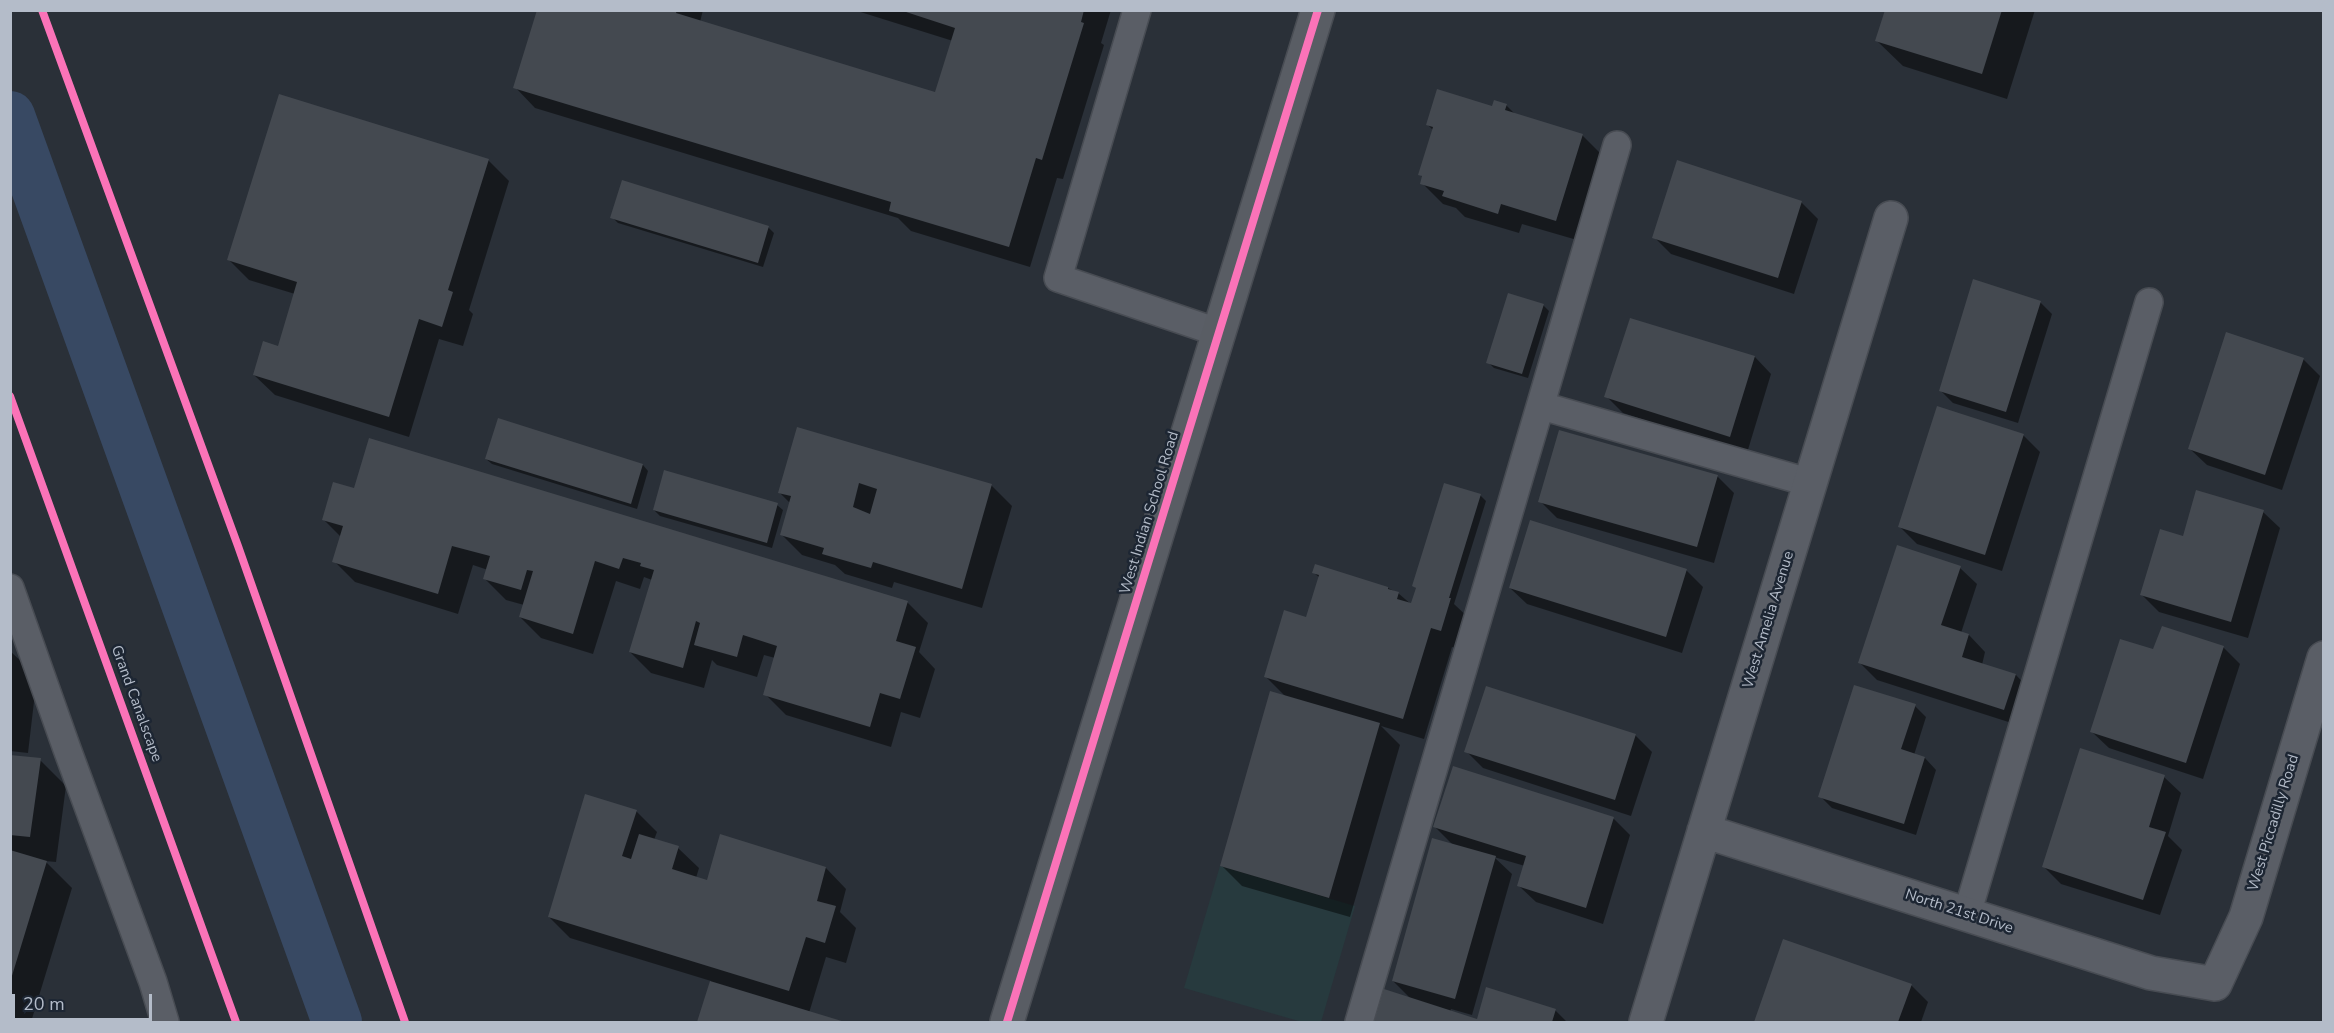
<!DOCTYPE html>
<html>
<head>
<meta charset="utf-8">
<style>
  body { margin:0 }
  #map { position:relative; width:2334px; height:1033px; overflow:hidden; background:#2a3038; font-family:"Nunito Sans",sans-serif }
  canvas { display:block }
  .frame { position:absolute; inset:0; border:12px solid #b4bcc9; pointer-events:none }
  .scale { position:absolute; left:12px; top:994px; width:140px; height:27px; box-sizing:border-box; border:3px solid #b4bcc9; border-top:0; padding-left:8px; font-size:18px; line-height:21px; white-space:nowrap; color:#b4bcc9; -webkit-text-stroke:4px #1d2633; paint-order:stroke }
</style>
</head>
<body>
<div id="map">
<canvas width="2334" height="1033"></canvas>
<div class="frame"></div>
<div class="scale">20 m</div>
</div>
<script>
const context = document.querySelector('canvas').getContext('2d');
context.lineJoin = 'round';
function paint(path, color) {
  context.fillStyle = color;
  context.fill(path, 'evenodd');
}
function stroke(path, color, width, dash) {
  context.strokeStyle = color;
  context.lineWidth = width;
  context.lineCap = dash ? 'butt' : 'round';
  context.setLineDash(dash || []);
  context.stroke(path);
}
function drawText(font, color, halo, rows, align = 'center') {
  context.font = font + ' "Nunito Sans",sans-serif';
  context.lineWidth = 5;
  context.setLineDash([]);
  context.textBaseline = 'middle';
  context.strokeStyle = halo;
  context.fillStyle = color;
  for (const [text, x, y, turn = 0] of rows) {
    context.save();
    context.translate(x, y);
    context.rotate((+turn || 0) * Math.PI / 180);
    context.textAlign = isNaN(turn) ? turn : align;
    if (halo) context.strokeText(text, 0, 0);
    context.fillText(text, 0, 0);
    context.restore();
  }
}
paint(new Path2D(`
  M 1220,866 L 1355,906 L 1321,1022 L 1302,1022 L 1184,988 Z`), '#273a3e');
paint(new Path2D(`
  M 538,10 L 703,10 L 700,22 L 936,94 L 953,41 L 854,10 L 1111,10 L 1101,43 L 1104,45 L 1063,179 L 1057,178 L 1030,267 L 911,231 L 898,218 L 535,108 L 515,87 Z
  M 1886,10 L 2035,10 L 2007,99 L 1903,66 L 1877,41 Z
  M 1506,105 L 1516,115 L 1582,135 L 1603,156 L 1577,240 L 1522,224 L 1519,233 L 1465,217 L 1456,208 L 1443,204 L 1422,183 L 1423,178 L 1420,174 L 1433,130 L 1428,125 Z
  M 488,160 L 509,181 L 469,310 L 473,314 L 463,346 L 439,339 L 409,437 L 275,395 L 254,375 L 279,347 L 295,294 L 249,280 L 229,260 Z
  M 1801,202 L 1818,219 L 1794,294 L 1671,254 L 1654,237 Z
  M 612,217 L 768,227 L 774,233 L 763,267 L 618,223 Z
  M 2040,302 L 2052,314 L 2018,423 L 1953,403 L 1941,391 Z
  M 1543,305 L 1549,311 L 1528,378 L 1494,368 L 1488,362 Z
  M 1630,319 L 1755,357 L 1771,374 L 1747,453 L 1623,413 L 1606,396 Z
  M 2303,359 L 2320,376 L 2282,490 L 2207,465 L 2190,449 Z
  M 798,429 L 991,485 L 1012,506 L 982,608 L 894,582 L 892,588 L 845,574 L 835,565 L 802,555 L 781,534 L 790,503 L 780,493 Z
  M 2023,435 L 2040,452 L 2002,571 L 1917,544 L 1900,527 Z
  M 486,459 L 643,465 L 648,471 L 637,509 L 492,464 Z
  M 1717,476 L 1734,493 L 1714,563 L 1557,518 L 1540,501 Z
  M 355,490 L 907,602 L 928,623 L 919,652 L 935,669 L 920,718 L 901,712 L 891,747 L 786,715 L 765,694 L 775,658 L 764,655 L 757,677 L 717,665 L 712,660 L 704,688 L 651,673 L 630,652 L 652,580 L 644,577 L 640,589 L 616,581 L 593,654 L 541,638 L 520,617 L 524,605 L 506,600 L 485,579 L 488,570 L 473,565 L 458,614 L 355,582 L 334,561 L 341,537 L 323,519 Z
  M 1480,495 L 1486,501 L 1454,604 L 1471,620 L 1462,650 L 1452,647 L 1424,739 L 1381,726 L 1400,745 L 1350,917 L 1242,886 L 1221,865 L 1286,697 L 1265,676 L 1307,619 L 1320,578 L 1314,573 L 1388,588 L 1398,593 L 1412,605 L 1417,589 L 1414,586 Z
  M 777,505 L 783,510 L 772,548 L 660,516 L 654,510 Z
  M 2263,512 L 2280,528 L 2248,638 L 2159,612 L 2142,595 L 2184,537 Z
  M 1960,568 L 1977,584 L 1961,633 L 1969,635 L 1985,652 L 1982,665 L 2016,675 L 2032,692 L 2021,726 L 1877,680 L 1860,663 Z
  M 1686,570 L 1703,587 L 1682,653 L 1527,604 L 1510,588 Z
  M 2223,647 L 2240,664 L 2203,779 L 2109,748 L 2092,732 L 2154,651 Z
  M 10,651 L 37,676 L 28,753 L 10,751 Z
  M 1915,706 L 1926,717 L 1914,755 L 1925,758 L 1936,770 L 1916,835 L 1832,808 L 1820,796 Z
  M 1635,735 L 1652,752 L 1631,816 L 1483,768 L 1466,751 Z
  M 10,756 L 40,760 L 66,786 L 56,862 L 45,861 L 72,888 L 31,1022 L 10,1022 Z
  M 1454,768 L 1614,819 L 1630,835 L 1603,924 L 1536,902 L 1519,886 L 1525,866 L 1494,857 L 1512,874 L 1472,1015 L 1451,1009 L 1450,1012 L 1478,1021 L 1555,1010 L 1567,1022 L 1375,1022 L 1385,991 L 1412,1000 L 1393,981 L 1454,846 L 1435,827 Z
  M 2164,777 L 2181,793 L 2168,836 L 2182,850 L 2160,915 L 2061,884 L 2044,867 Z
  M 636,811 L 657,832 L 654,840 L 678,848 L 699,868 L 696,878 L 708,882 L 826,868 L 846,889 L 840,912 L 856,928 L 846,963 L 826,957 L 809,1013 L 841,1022 L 699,1022 L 711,981 L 570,938 L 549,917 Z
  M 1784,941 L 1911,985 L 1928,1002 L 1921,1022 L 1756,1022 Z`), '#0007');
stroke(new Path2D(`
  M 10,116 L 337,1022`), '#384963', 50);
paint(new Path2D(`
  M 537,10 L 677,10 L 676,13 L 935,92 L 955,28 L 900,10 L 1084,10 L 1081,22 L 1084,23 L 1042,160 L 1036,158 L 1009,247 L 889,211 L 891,202 L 513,88 Z
  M 1885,10 L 2002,10 L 1982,74 L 1875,41 Z
  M 1437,89 L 1492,106 L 1494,100 L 1507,104 L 1505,110 L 1583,134 L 1556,221 L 1501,204 L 1498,214 L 1442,196 L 1444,191 L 1420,184 L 1422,176 L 1418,175 L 1433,127 L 1426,125 Z
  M 279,94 L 489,159 L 448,290 L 453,292 L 442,327 L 419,319 L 389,417 L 253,375 L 263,341 L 278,346 L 297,282 L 227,260 Z
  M 1677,160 L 1802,201 L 1778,278 L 1652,238 Z
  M 622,180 L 769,226 L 758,263 L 610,218 Z
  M 1973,279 L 2041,301 L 2006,412 L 1939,391 Z
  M 1508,293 L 1544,304 L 1522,374 L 1486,363 Z
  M 1630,318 L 1755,356 L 1730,437 L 1604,397 Z
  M 2226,332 L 2304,358 L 2265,475 L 2188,449 Z
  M 1937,406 L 2024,434 L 1985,555 L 1898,527 Z
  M 498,418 L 643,464 L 631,504 L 485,459 Z
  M 797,427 L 992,484 L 962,589 L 873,562 L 871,568 L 822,554 L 824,548 L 780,535 L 791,496 L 778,493 ZM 859,483 L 877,489 L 870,514 L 853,507 Z
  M 1559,430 L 1718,475 L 1697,547 L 1538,502 Z
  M 369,438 L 908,601 L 896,641 L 916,647 L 900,699 L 880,693 L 870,727 L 763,695 L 777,646 L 743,635 L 737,657 L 694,645 L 700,623 L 696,621 L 683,668 L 629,652 L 654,570 L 640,566 L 641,563 L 623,558 L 619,569 L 595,561 L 573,634 L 519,617 L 533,571 L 527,570 L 521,590 L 483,579 L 490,556 L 452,546 L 438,594 L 332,562 L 343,526 L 322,520 L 333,482 L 354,488 Z
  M 664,470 L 778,503 L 767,543 L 653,510 Z
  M 1444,483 L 1481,494 L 1449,598 L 1451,598 L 1441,631 L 1431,628 L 1403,719 L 1264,677 L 1284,610 L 1306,617 L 1319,575 L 1312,573 L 1315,564 L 1388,587 L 1388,589 L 1399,592 L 1397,599 L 1411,603 L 1416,588 L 1412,586 Z
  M 2196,490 L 2264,510 L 2231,622 L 2140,595 L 2160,529 L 2183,536 Z
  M 1530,520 L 1687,569 L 1666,637 L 1509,588 Z
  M 1897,545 L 1961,566 L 1941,625 L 1969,634 L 1962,657 L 2016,674 L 2004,710 L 1858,663 Z
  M 2162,626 L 2224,646 L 2186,763 L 2090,732 L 2120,639 L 2153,649 Z
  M 1854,685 L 1916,704 L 1901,749 L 1925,757 L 1904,824 L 1818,797 Z
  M 1486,686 L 1636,734 L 1615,800 L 1464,752 Z
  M 1270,691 L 1380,723 L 1329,898 L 1220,866 Z
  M 2080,748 L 2165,775 L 2149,827 L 2166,832 L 2143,900 L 2042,867 Z
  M 10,755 L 41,758 L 30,837 L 10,835 Z
  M 1453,766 L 1614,817 L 1586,908 L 1517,886 L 1526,856 L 1433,827 Z
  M 585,794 L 637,810 L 622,856 L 631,859 L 639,834 L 679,846 L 672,869 L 707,880 L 720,834 L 826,867 L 817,901 L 836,906 L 825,943 L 806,937 L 789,991 L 548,917 Z
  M 1432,838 L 1496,856 L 1455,999 L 1392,981 Z
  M 10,850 L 47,861 L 11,979 L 10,979 Z
  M 1783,939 L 1912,984 L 1898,1022 L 1754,1022 Z
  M 710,981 L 845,1022 L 697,1022 Z
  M 1486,987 L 1556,1009 L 1552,1022 L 1374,1022 L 1384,989 L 1477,1019 Z`), '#444950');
const lane = new Path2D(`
  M 1137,10 L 1058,278 L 1220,333
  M 1542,406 L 1811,483
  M 10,588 L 67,749 L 153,982 L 165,1022
  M 1967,914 L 2149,302
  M 1359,1022 L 1617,145`);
const street = new Path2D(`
  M 1704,831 L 2151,973 L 2215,984 L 2246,917 L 2324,658
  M 1646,1022 L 1891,218`);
const secondary = new Path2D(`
  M 1007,1022 L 1318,10`);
stroke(lane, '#484c53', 30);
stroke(street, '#484c53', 36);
stroke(secondary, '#484c53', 36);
stroke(lane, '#5a5e66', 27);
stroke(street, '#5a5e66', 33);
stroke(secondary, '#595d64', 33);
stroke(new Path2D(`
  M 42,10 L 238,546 L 405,1022
  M 10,396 L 236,1022
  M 1007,1022 L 1318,10`), '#fb73b8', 8);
drawText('15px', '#b4bcc9', '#1d2633', [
  ["West Indian School Road",1150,513,-73],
  ["West Amelia Avenue",1769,620,-73],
  ["Grand Canalscape",136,704,70],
  ["West Piccadilly Road",2274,823,-73],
  ["North 21st Drive",1959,912,18]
]);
</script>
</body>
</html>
